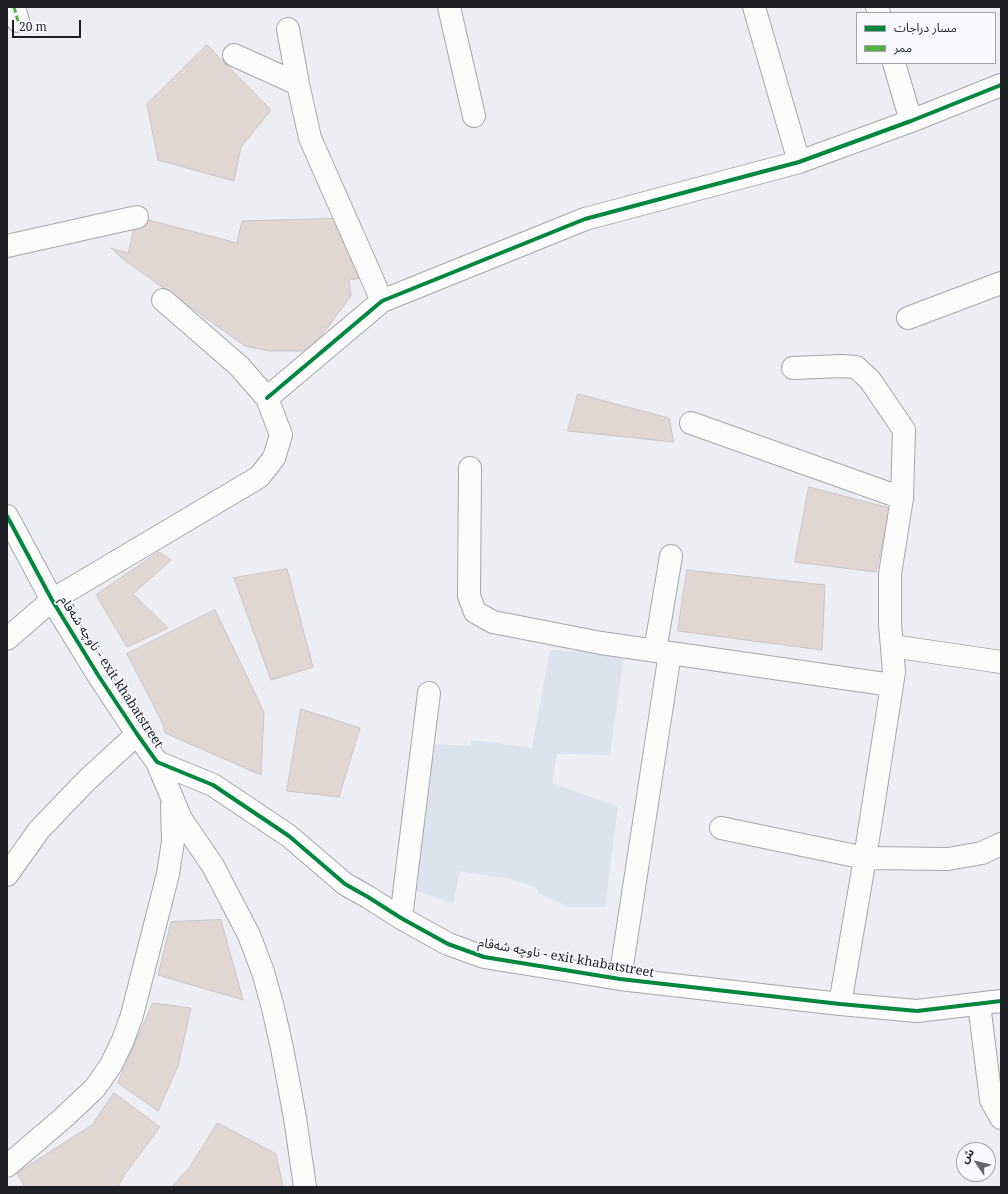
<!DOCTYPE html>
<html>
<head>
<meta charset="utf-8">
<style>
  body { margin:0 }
  #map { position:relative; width:1008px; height:1194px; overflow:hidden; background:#eceef4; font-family:"Noto Serif","Noto Sans Arabic",serif }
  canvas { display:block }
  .frame { position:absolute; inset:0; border:8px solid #1d1f23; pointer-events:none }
  .legend { position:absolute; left:856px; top:12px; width:140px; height:52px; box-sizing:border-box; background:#f8fafe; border:1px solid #a0a2a6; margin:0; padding:5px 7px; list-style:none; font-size:12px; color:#1d1f23 }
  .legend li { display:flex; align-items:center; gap:8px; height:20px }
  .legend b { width:20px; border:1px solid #a0a2a6 }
  .north { position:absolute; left:956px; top:1142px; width:40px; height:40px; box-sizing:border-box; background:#f8fafe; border:1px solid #a0a2a6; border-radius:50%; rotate:305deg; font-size:11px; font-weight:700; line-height:16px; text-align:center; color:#1d1f23 }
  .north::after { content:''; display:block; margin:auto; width:14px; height:18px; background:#65676c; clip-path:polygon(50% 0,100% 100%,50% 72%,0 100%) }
  .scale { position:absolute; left:12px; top:20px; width:69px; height:18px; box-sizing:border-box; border:2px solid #1d1f23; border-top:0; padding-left:5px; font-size:12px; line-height:14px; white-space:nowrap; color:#1d1f23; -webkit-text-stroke:3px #f8fafe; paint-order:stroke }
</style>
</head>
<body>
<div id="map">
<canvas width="1008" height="1194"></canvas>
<div class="frame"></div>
<ul class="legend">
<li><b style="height:5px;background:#00873e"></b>مسار دراجات</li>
<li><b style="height:5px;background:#55b145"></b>ممر</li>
</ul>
<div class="north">ش</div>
<div class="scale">20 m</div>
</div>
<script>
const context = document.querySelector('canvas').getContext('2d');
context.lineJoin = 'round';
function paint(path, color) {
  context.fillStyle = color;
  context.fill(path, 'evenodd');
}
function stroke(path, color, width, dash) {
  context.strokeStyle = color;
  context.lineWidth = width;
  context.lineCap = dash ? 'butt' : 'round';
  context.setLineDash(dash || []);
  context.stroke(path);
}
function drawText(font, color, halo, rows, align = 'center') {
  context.font = font + ' "Noto Serif","Noto Sans Arabic",serif';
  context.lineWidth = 3;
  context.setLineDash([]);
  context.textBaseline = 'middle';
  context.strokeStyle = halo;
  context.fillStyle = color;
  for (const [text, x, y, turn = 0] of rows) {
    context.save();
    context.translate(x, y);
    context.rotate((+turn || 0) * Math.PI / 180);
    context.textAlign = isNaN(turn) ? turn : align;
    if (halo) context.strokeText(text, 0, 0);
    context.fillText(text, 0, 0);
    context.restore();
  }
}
paint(new Path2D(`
  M 550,650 L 624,654 L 610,755 L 557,754 L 552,783 L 618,807 L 605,907 L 569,907 L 539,893 L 537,888 L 515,880 L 460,871 L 453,904 L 411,889 L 432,744 L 470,746 L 472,740 L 532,748 Z`), '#dce2ee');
const building = new Path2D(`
  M 207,45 L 271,110 L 241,147 L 234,181 L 158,160 L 147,104 Z
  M 137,217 L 237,243 L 242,221 L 346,218 L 361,278 L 349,280 L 351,296 L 310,351 L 269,351 L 245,346 L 123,259 L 111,248 L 128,253 Z
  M 578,394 L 669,418 L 674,442 L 568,431 Z
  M 809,487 L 890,508 L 876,572 L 795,562 Z
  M 159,552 L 171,560 L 133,594 L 168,628 L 127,647 L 96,595 Z
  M 287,569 L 313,667 L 271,680 L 234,578 Z
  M 687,570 L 825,585 L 822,650 L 678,631 Z
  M 215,610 L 264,712 L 261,775 L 165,733 L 163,724 L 127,654 Z
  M 301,709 L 360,728 L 339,797 L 287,791 Z
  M 221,920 L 243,1000 L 158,975 L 171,922 Z
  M 153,1003 L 191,1008 L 178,1066 L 158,1111 L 118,1083 Z
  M 114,1093 L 160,1127 L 125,1174 L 118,1187 L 25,1187 L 17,1173 L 92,1125 Z
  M 218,1123 L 276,1154 L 283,1187 L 172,1187 L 189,1168 Z`);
paint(building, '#e1d6d1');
stroke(building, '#c7c6c7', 1);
const minor = new Path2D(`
  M 14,7 L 18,21
  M 449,7 L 474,116
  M 754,7 L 799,162
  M 877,7 L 879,13
  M 288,29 L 298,84
  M 234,55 L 298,84 L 310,138 L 382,301
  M 894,63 L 911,121
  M 7,246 L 137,217
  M 908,318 L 1001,283
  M 793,368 L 842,366 L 856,367 L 870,380 L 904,430 L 902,498 L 890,574 L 890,624 L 894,672 L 865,858 L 840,1004
  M 267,398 L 382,301 L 585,219 L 799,162 L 911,121 L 1001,85
  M 691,423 L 902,498
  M 470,468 L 469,596 L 475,612 L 493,622 L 601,643 L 892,685
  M 7,516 L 52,600 L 98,675 L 137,734 L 157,762 L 213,785 L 289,836 L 345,884 L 368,897 L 401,918 L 448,944 L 484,957 L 620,979 L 840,1004 L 917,1011 L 1001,1001
  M 7,639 L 52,600 L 259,477 L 274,458 L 281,435 L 267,398 L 239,366 L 163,300
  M 892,646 L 1001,662
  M 655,651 L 671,556
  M 157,762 L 181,819 L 213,866 L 249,935 L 263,972 L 273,1008 L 282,1048 L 295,1118 L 305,1187
  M 721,828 L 865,858 L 948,859 L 982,853 L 1001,844
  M 7,875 L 39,830 L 86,781 L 137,734
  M 401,918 L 429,693
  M 620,979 L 670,653
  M 979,1004 L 991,1100 L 1001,1118
  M 7,1166 L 62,1119 L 95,1088 L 111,1065 L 123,1040 L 132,1015 L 168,874 L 173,841 L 172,805`);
stroke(minor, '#a4a6aa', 24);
stroke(minor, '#fcfcfd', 22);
stroke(new Path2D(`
  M 14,7 L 18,21`), '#55b145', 3, [6, 3]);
stroke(new Path2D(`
  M 267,398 L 382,301 L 585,219 L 799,162 L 911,121 L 1001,85
  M 7,516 L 52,600 L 98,675 L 137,734 L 157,762 L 213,785 L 289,836 L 345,884 L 368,897 L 401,918 L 448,944 L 484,957 L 620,979 L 840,1004 L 917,1011 L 1001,1001`), '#00873e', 4);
drawText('13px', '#1d1f23', '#f8fafe', [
  ["ناوچە شەقام - exit khabatstreet",111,672,57],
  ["ناوچە شەقام - exit khabatstreet",566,958,10]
]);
</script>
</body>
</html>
